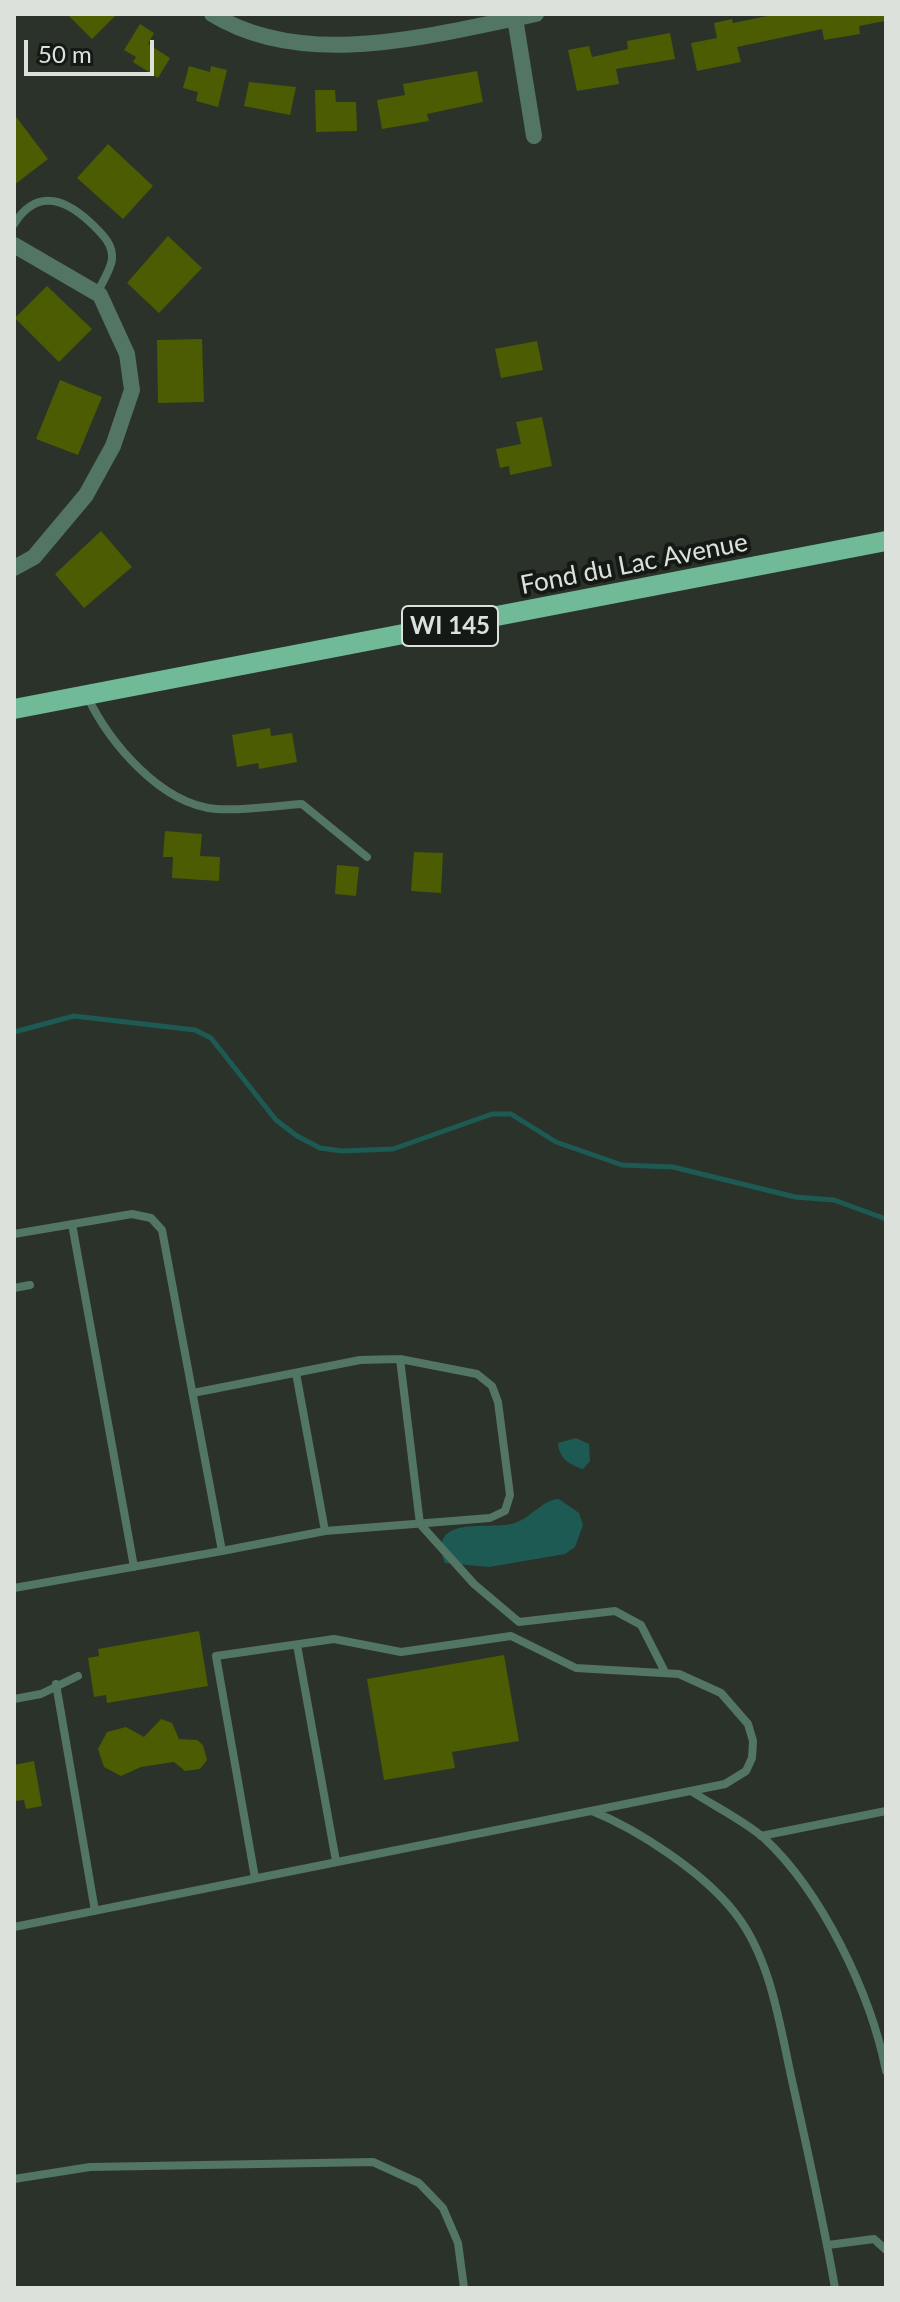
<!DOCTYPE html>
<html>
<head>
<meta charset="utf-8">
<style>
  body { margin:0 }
  #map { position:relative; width:900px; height:2302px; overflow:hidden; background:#2b322a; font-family:Lato,sans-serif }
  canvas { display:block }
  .frame { position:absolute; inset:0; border:16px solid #dce1dc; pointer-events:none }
  .scale { position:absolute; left:24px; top:40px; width:130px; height:36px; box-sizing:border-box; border:4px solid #dce1dc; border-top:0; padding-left:10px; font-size:24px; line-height:28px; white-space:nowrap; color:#dce1dc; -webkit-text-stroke:6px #151915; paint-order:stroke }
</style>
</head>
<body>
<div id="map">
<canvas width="900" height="2302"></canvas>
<div class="frame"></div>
<div class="scale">50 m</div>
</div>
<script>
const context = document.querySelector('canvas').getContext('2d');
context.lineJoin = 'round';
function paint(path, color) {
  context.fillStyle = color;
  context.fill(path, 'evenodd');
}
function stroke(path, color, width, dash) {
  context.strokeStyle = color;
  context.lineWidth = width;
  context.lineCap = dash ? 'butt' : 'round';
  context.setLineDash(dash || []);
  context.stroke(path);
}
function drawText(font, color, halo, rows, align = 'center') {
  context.font = font + ' Lato,sans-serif';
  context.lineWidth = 8;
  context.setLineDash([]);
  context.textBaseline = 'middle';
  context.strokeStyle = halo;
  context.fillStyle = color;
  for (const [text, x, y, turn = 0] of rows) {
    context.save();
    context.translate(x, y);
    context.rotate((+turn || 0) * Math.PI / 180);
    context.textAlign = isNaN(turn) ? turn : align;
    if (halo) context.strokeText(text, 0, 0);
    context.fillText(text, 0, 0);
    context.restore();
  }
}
paint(new Path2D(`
  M 576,1438 L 589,1444 L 590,1461 L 583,1469 C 569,1465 559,1458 558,1443 Z
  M 559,1499 L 579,1513 L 583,1525 L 575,1547 L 565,1554 L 489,1567 L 445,1563 C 426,1513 490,1531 515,1523 C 532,1517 542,1500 559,1499 Z`), '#1d5a53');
stroke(new Path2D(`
  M 14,1032 L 74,1016 L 195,1030 L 211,1038 L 276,1120 L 297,1136 L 320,1148 L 342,1151 L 393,1149 L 492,1114 L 511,1114 L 556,1142 L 622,1165 L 673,1167 L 795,1197 L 834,1200 L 886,1219`), '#1d5a53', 5);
paint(new Path2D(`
  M 67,14 L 117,14 L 92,39 Z
  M 777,14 L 884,14 L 885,21 L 859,26 L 860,34 L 824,40 L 822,29 L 737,47 L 741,62 L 697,71 L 691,43 L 717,38 L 714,23 L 732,19 L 733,23 Z
  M 140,24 L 154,33 L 148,44 L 170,58 L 158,78 L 133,62 L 136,57 L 124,50 Z
  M 670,33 L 675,59 L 616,69 L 619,84 L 577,91 L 568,50 L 589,46 L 592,57 L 628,49 L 627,41 Z
  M 189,66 L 210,72 L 211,66 L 227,70 L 218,107 L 196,101 L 198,92 L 183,88 Z
  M 477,71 L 483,102 L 427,114 L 429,121 L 382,129 L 377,100 L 405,95 L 403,84 Z
  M 249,82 L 296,87 L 290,115 L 244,106 Z
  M 315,90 L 335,90 L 336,102 L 356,102 L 357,131 L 316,132 Z
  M 14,114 L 48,159 L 14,185 Z
  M 108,144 L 153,186 L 123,219 L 77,178 Z
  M 168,236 L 202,268 L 159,313 L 127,283 Z
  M 47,286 L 92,329 L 59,362 L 15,318 Z
  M 202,339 L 204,402 L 158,403 L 157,340 Z
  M 537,341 L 543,370 L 501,378 L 495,349 Z
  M 60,380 L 102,397 L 78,455 L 36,439 Z
  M 542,417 L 552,466 L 510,475 L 509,466 L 500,468 L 496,449 L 521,444 L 516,422 Z
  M 101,531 L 132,567 L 84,608 L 55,574 Z
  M 270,728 L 271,736 L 292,733 L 297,762 L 259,769 L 258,763 L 237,767 L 232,735 Z
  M 165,831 L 202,834 L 200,856 L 220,857 L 219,881 L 172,878 L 173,857 L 163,857 Z
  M 414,852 L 443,853 L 441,893 L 411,891 Z
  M 337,865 L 359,867 L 356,896 L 335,894 Z
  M 199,1631 L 208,1686 L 107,1703 L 106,1695 L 94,1697 L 88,1658 L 99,1656 L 98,1649 Z
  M 504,1655 L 519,1741 L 452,1752 L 455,1768 L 384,1780 L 367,1679 Z
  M 161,1719 L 172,1723 L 179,1739 L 197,1740 L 203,1745 L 207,1760 L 200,1769 L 185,1771 L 174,1762 L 141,1767 L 121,1776 L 104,1767 L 98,1749 L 107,1732 L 126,1727 L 144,1737 Z
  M 34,1761 L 42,1806 L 26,1809 L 24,1800 L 14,1801 L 14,1765 Z`), '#4b5c03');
stroke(new Path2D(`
  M 14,224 C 38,186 68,200 95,227 C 104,236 113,245 112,259 C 111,269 102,283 97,293
  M 87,696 C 109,742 160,804 216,809 C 244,811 274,806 302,804 L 367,857
  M 72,1224 L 134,1567
  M 14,1234 L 132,1214 L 151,1218 L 162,1230 L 222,1551 L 14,1588
  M 14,1288 L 30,1285
  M 400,1359 L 420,1524 L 474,1584 L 519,1622 L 615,1611 L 641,1625 L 665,1672
  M 296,1373 L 325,1531
  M 193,1393 L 360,1360 L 400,1359 L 477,1374 L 492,1386 L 498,1402 L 510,1495 L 505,1511 L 490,1518 L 325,1531 L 222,1551
  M 297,1645 L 336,1861
  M 56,1684 L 95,1911
  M 14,1699 L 41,1694 L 78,1676
  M 691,1791 C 714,1806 743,1820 764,1838 C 822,1892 871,1994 886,2071
  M 592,1811 C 639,1830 704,1873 735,1913 C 772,1960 780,2028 793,2085 C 808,2152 823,2220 835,2288
  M 761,1836 L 886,1811
  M 14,1927 L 725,1784 L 746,1771 L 752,1758 L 753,1741 L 748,1724 L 721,1693 L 679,1674 L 576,1668 L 511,1636 L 401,1652 L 334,1639 L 216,1656 L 255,1878
  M 14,2179 L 90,2167 L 373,2162 L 419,2183 L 443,2208 L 458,2243 L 464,2288
  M 828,2245 L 874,2239 L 886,2250`), '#537564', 8);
stroke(new Path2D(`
  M 212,14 C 306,72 435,34 536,14
  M 515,18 L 534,136
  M 14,245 L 100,295 L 127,354 L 132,390 L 113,446 L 86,495 L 34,557 L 14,568`), '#537564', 16);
stroke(new Path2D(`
  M 14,709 L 886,541`), '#70ba98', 20);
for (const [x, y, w] of [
  [450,626,96]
]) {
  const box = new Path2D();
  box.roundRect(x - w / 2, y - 20, w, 40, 6);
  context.fillStyle = '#151915';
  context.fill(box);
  stroke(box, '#dce1dc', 2);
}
drawText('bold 24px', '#dce1dc', null, [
  ["WI 145",450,626]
]);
drawText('26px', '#dce1dc', '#151915', [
  ["Fond du Lac Avenue",634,564,-11]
]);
</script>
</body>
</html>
